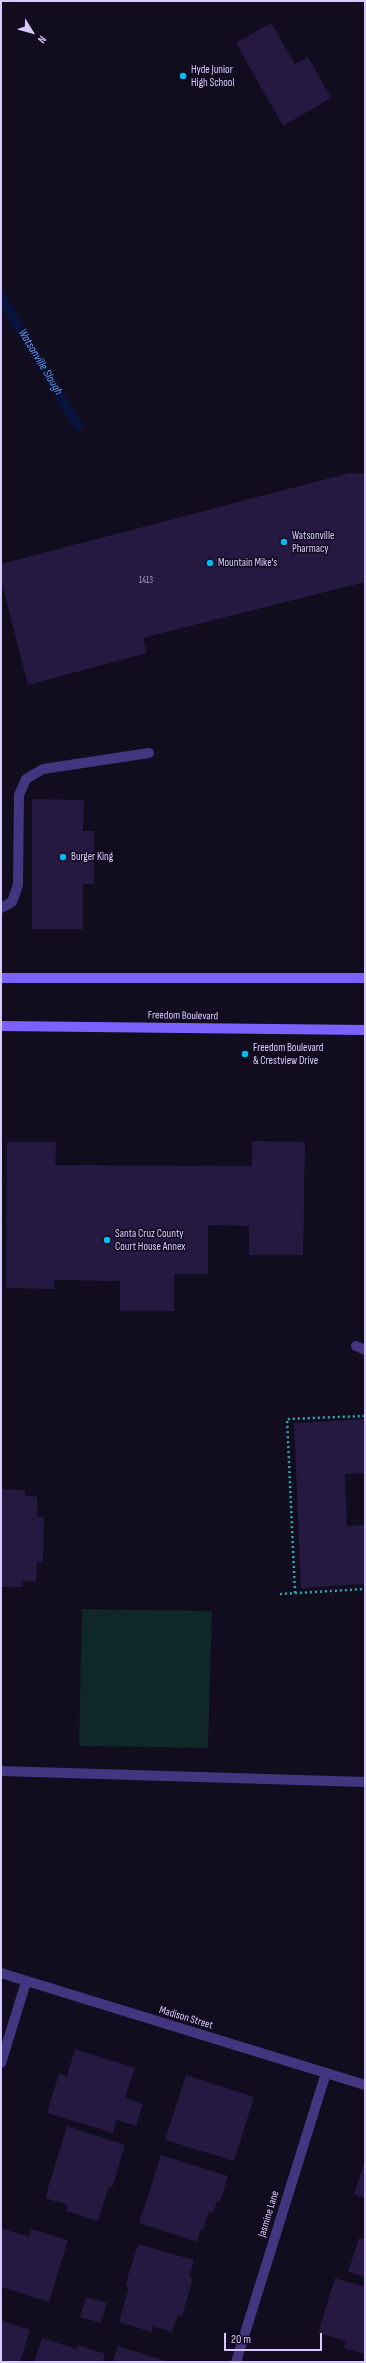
<!DOCTYPE html>
<html>
<head>
<meta charset="utf-8">
<style>
  body { margin:0 }
  #map { position:relative; width:366px; height:2363px; overflow:hidden; background:#120c1f; font-family:"Sofia Sans Condensed",sans-serif }
  canvas { display:block }
  .frame { position:absolute; inset:0; border:2px solid #d7caff; pointer-events:none }
  .north { position:absolute; left:12px; top:12px; width:40px; height:40px; -webkit-text-stroke:3px #120c1f; paint-order:stroke; rotate:127deg; font-size:11px; font-weight:700; line-height:16px; text-align:center; color:#d7caff }
  .north::after { content:''; display:block; margin:auto; width:14px; height:18px; background:#d7caff; clip-path:polygon(50% 0,100% 100%,50% 72%,0 100%) }
  .scale { position:absolute; left:224px; top:2333px; width:98px; height:18px; box-sizing:border-box; border:2px solid #d7caff; border-top:0; padding-left:5px; font-size:12px; line-height:14px; white-space:nowrap; color:#d7caff; -webkit-text-stroke:3px #120c1f; paint-order:stroke }
</style>
</head>
<body>
<div id="map">
<canvas width="366" height="2363"></canvas>
<div class="frame"></div>
<div class="north">N</div>
<div class="scale">20 m</div>
</div>
<script>
const context = document.querySelector('canvas').getContext('2d');
context.lineJoin = 'round';
function paint(path, color) {
  context.fillStyle = color;
  context.fill(path, 'evenodd');
}
function stroke(path, color, width, dash) {
  context.strokeStyle = color;
  context.lineWidth = width;
  context.lineCap = dash ? 'butt' : 'round';
  context.setLineDash(dash || []);
  context.stroke(path);
}
function drawText(font, color, halo, rows, align = 'center') {
  context.font = font + ' "Sofia Sans Condensed",sans-serif';
  context.lineWidth = 3;
  context.setLineDash([]);
  context.textBaseline = 'middle';
  context.strokeStyle = halo;
  context.fillStyle = color;
  for (const [text, x, y, turn = 0] of rows) {
    context.save();
    context.translate(x, y);
    context.rotate((+turn || 0) * Math.PI / 180);
    context.textAlign = isNaN(turn) ? turn : align;
    if (halo) context.strokeText(text, 0, 0);
    context.fillText(text, 0, 0);
    context.restore();
  }
}
paint(new Path2D(`
  M 82,1609 L 212,1611 L 208,1748 L 79,1746 Z`), '#0f2729');
stroke(new Path2D(`
  M 1,297 L 78,426`), '#08143d', 10);
paint(new Path2D(`
  M 271,23 L 295,64 L 308,57 L 331,98 L 283,126 L 236,43 Z
  M 349,473 L 365,474 L 365,582 L 143,638 L 147,653 L 28,685 L 1,579 L 1,564 Z
  M 32,799 L 84,800 L 83,831 L 94,831 L 94,884 L 83,884 L 83,929 L 32,929 Z
  M 252,1141 L 305,1142 L 303,1255 L 249,1255 L 249,1226 L 208,1225 L 208,1274 L 174,1274 L 174,1311 L 120,1311 L 120,1281 L 54,1280 L 54,1289 L 6,1288 L 7,1142 L 56,1142 L 55,1165 L 252,1166 Z
  M 365,1419 L 365,1473 L 345,1474 L 347,1526 L 365,1525 L 365,1584 L 301,1588 L 294,1423 Z
  M 1,1489 L 25,1490 L 25,1496 L 37,1497 L 37,1517 L 44,1517 L 43,1563 L 37,1562 L 36,1581 L 22,1581 L 23,1587 L 1,1587 Z
  M 75,2049 L 135,2068 L 125,2098 L 143,2104 L 136,2126 L 117,2120 L 113,2133 L 47,2113 L 59,2074 L 67,2076 Z
  M 186,2075 L 254,2097 L 234,2161 L 165,2140 Z
  M 67,2126 L 125,2145 L 112,2188 L 109,2186 L 98,2221 L 66,2211 L 68,2205 L 45,2198 Z
  M 161,2155 L 228,2176 L 220,2202 L 217,2201 L 213,2213 L 209,2212 L 203,2230 L 201,2229 L 197,2242 L 139,2223 Z
  M 364,2164 L 365,2164 L 365,2198 L 354,2194 Z
  M 1,2228 L 29,2237 L 31,2229 L 68,2240 L 49,2302 L 1,2287 Z
  M 365,2235 L 365,2277 L 348,2272 L 359,2238 L 363,2239 Z
  M 138,2244 L 194,2260 L 189,2277 L 193,2278 L 182,2316 L 178,2315 L 172,2332 L 153,2326 L 152,2332 L 119,2322 L 129,2287 L 125,2286 Z
  M 335,2278 L 365,2287 L 365,2354 L 344,2348 L 346,2341 L 318,2333 Z
  M 86,2297 L 107,2303 L 101,2323 L 80,2317 Z
  M 3,2321 L 30,2330 L 20,2362 L 1,2362 L 1,2325 Z
  M 42,2338 L 76,2349 L 78,2345 L 105,2354 L 103,2362 L 34,2362 Z
  M 118,2346 L 169,2362 L 113,2362 Z`), '#251841');
stroke(new Path2D(`
  M 295,1593 L 287,1419 L 365,1416
  M 280,1594 L 365,1589`), '#2ba9b3', 2.5, [2, 3]);
stroke(new Path2D(`
  M 1,908 L 12,902 L 18,885 L 19,795 L 26,779 L 43,769 L 149,753
  M 356,1346 L 365,1350
  M 1,1771 L 365,1782`), '#423680', 10);
stroke(new Path2D(`
  M 1,1973 L 365,2085
  M 1,2063 L 26,1982
  M 236,2362 L 326,2073`), '#423680', 10);
stroke(new Path2D(`
  M 1,978 L 365,978
  M 1,1026 L 365,1030`), '#7b61ff', 10);
for (const [x, y, r, color] of [
  [183,76,4,"#00bcf5"],
  [284,542,4,"#00bcf5"],
  [210,563,4,"#00bcf5"],
  [63,857,4,"#00bcf5"],
  [245,1054,4,"#00bcf5"],
  [107,1240,4,"#00bcf5"]
]) {
  const dot = new Path2D();
  dot.arc(x, y, r, 0, 2 * Math.PI);
  context.fillStyle = color;
  context.fill(dot);
  stroke(dot, '#120c1f', 1.5);
}
drawText('9px', '#aa9ed0', null, [
  ["1413",146,581]
]);
drawText('11px', '#d7caff', '#120c1f', [
  ["Hyde Junior",191,70],
  ["High School",191,83],
  ["Watsonville",292,536],
  ["Pharmacy",292,549],
  ["Mountain Mike's",218,563],
  ["Burger King",71,857],
  ["Freedom Boulevard",253,1048],
  ["& Crestview Drive",253,1061],
  ["Santa Cruz County",115,1234],
  ["Court House Annex",115,1247]
], 'left');
drawText('11px', '#d7caff', '#120c1f', [
  ["Freedom Boulevard",183,1016,1],
  ["Madison Street",186,2018,17],
  ["Jasmine Lane",269,2214,-73]
]);
drawText('italic 12px', '#589bff', '#120c1f', [
  ["Watsonville Slough",40,362,59]
]);
</script>
</body>
</html>
